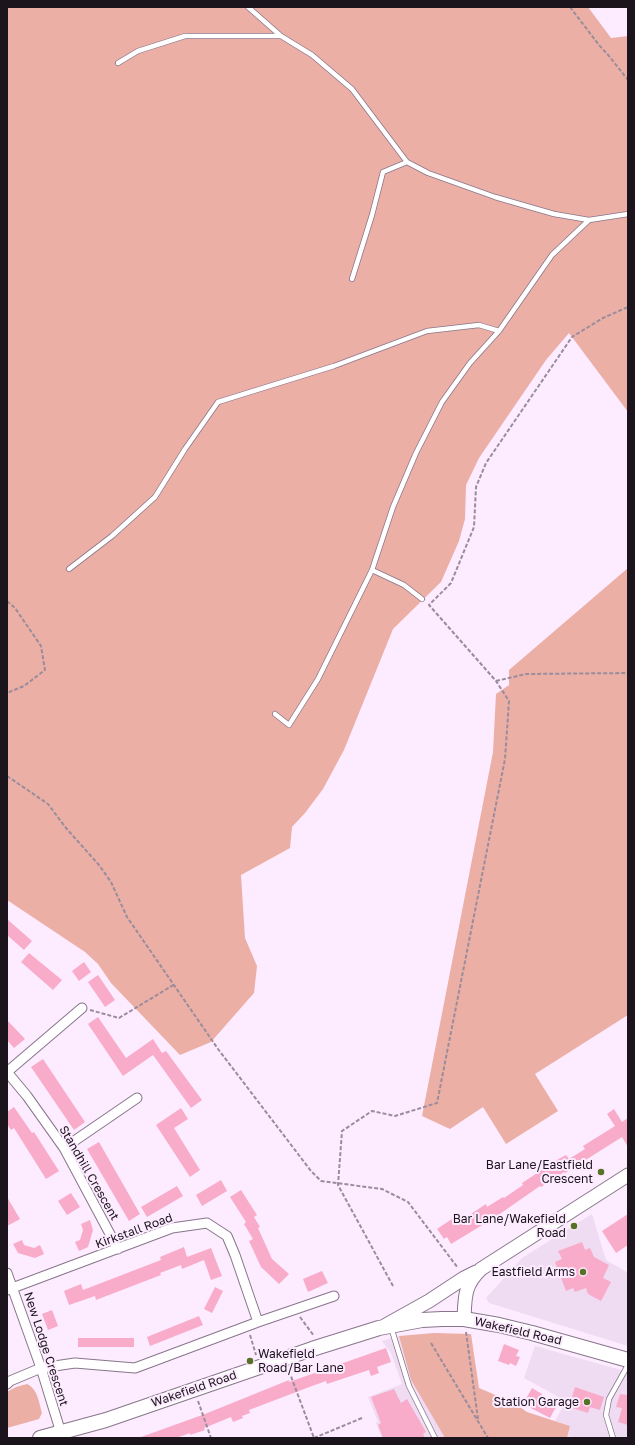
<!DOCTYPE html>
<html>
<head>
<meta charset="utf-8">
<style>
  body { margin:0 }
  #map { position:relative; width:635px; height:1445px; overflow:hidden; background:#fdebff; font-family:"Golos Text",sans-serif }
  canvas { display:block }
  .frame { position:absolute; inset:0; border:8px solid #1b141c; pointer-events:none }
</style>
</head>
<body>
<div id="map">
<canvas width="635" height="1445"></canvas>
<div class="frame"></div>
</div>
<script>
const context = document.querySelector('canvas').getContext('2d');
context.lineJoin = 'round';
function paint(path, color) {
  context.fillStyle = color;
  context.fill(path, 'evenodd');
}
function stroke(path, color, width, dash) {
  context.strokeStyle = color;
  context.lineWidth = width;
  context.lineCap = dash ? 'butt' : 'round';
  context.setLineDash(dash || []);
  context.stroke(path);
}
function drawText(font, color, halo, rows, align = 'center') {
  context.font = font + ' "Golos Text",sans-serif';
  context.lineWidth = 4;
  context.setLineDash([]);
  context.textBaseline = 'middle';
  context.strokeStyle = halo;
  context.fillStyle = color;
  for (const [text, x, y, turn = 0] of rows) {
    context.save();
    context.translate(x, y);
    context.rotate((+turn || 0) * Math.PI / 180);
    context.textAlign = isNaN(turn) ? turn : align;
    if (halo) context.strokeText(text, 0, 0);
    context.fillText(text, 0, 0);
    context.restore();
  }
}
paint(new Path2D(`
  M 592,1214 L 606,1260 L 628,1273 L 628,1346 L 489,1303 L 486,1298 L 522,1258 Z
  M 399,1336 L 411,1380 L 445,1438 L 382,1438 L 376,1423 L 378,1422 L 368,1397 L 402,1384 L 391,1353 L 382,1341 Z
  M 535,1346 L 628,1372 L 628,1438 L 567,1438 L 570,1426 L 555,1421 L 566,1401 L 524,1378 Z`), '#efdbf2');
paint(new Path2D(`
  M 7,7 L 588,7 L 611,38 L 628,36 L 628,412 L 569,333 L 546,360 L 479,458 L 466,485 L 465,519 L 459,541 L 441,582 L 393,629 L 344,750 L 323,789 L 305,813 L 292,827 L 290,848 L 241,875 L 245,938 L 257,966 L 254,993 L 211,1042 L 180,1055 L 111,983 L 98,964 L 85,952 L 7,900 Z
  M 628,568 L 628,1015 L 535,1074 L 558,1111 L 506,1144 L 483,1107 L 450,1129 L 422,1116 L 493,752 L 496,694 L 509,685 L 509,670 Z
  M 434,1333 L 471,1334 L 479,1388 L 514,1403 L 527,1412 L 570,1426 L 567,1438 L 445,1438 L 411,1380 L 399,1336 Z
  M 27,1384 C 38,1389 39,1403 42,1413 L 39,1419 L 7,1428 L 7,1392 L 16,1387 Z`), '#ecafa6');
paint(new Path2D(`
  M 7,919 L 32,941 L 24,950 L 7,935 Z
  M 29,953 L 62,980 L 53,990 L 21,962 Z
  M 84,962 L 91,972 L 79,981 L 72,971 Z
  M 98,975 L 115,1000 L 105,1007 L 88,982 Z
  M 98,1017 L 126,1058 L 153,1039 L 162,1053 L 166,1051 L 202,1100 L 191,1108 L 153,1055 L 123,1076 L 88,1024 Z
  M 7,1020 L 25,1039 L 14,1048 L 7,1040 Z
  M 43,1059 L 85,1122 L 74,1130 L 31,1067 Z
  M 14,1107 L 32,1133 L 34,1132 L 59,1171 L 46,1179 L 14,1128 L 11,1130 L 7,1124 L 7,1112 Z
  M 181,1108 L 188,1119 L 174,1128 L 200,1170 L 190,1177 L 156,1125 Z
  M 614,1109 L 622,1122 L 628,1118 L 628,1147 L 622,1137 L 565,1173 L 564,1172 L 541,1187 L 540,1186 L 494,1218 L 451,1244 L 447,1237 L 444,1239 L 437,1229 L 458,1215 L 462,1220 L 486,1204 L 487,1207 L 503,1197 L 504,1198 L 523,1185 L 522,1183 L 557,1160 L 566,1155 L 569,1159 L 585,1149 L 583,1146 L 615,1126 L 607,1114 Z
  M 99,1142 L 140,1214 L 129,1221 L 87,1149 Z
  M 221,1180 L 227,1191 L 202,1206 L 196,1195 Z
  M 177,1186 L 183,1196 L 147,1217 L 141,1207 Z
  M 241,1190 L 257,1215 L 254,1217 L 260,1227 L 258,1228 L 272,1259 L 289,1274 L 279,1284 L 261,1267 L 249,1241 L 253,1239 L 244,1224 L 246,1222 L 230,1197 Z
  M 71,1193 L 80,1207 L 67,1215 L 58,1201 Z
  M 7,1197 L 20,1219 L 7,1226 Z
  M 628,1214 L 628,1245 L 616,1253 L 602,1231 Z
  M 90,1220 L 93,1230 L 88,1247 L 79,1251 L 75,1242 L 80,1240 L 83,1230 L 81,1224 Z
  M 22,1240 L 24,1245 L 34,1248 L 40,1245 L 44,1254 L 35,1258 L 18,1253 L 13,1244 Z
  M 582,1242 L 585,1250 L 590,1248 L 594,1257 L 609,1265 L 603,1278 L 611,1282 L 601,1301 L 588,1294 L 586,1288 L 575,1292 L 573,1288 L 566,1291 L 555,1262 L 562,1259 L 558,1251 Z
  M 184,1247 L 187,1257 L 211,1248 L 222,1276 L 211,1280 L 204,1260 L 182,1269 L 181,1265 L 160,1273 L 161,1275 L 96,1300 L 95,1296 L 69,1305 L 64,1291 L 81,1284 L 83,1290 L 161,1260 L 160,1257 Z
  M 322,1271 L 328,1283 L 308,1292 L 303,1279 Z
  M 215,1287 L 223,1291 L 212,1313 L 204,1309 Z
  M 52,1310 L 58,1326 L 48,1330 L 42,1314 Z
  M 199,1316 L 203,1325 L 150,1346 L 147,1337 Z
  M 78,1338 L 134,1338 L 134,1347 L 78,1347 Z
  M 504,1344 L 519,1350 L 516,1356 L 520,1357 L 516,1366 L 510,1363 L 509,1365 L 498,1361 Z
  M 386,1348 L 391,1362 L 377,1367 L 379,1373 L 371,1376 L 369,1370 L 327,1384 L 326,1381 L 312,1386 L 249,1410 L 250,1413 L 242,1416 L 243,1418 L 233,1422 L 231,1417 L 204,1428 L 205,1430 L 190,1435 L 190,1433 L 176,1438 L 141,1438 L 141,1437 L 205,1414 L 289,1380 L 289,1382 Z
  M 575,1387 L 604,1397 L 600,1410 L 590,1407 L 588,1413 L 569,1407 Z
  M 532,1388 L 542,1394 L 541,1397 L 557,1405 L 550,1418 L 523,1404 Z
  M 394,1389 L 401,1403 L 407,1399 L 426,1432 L 423,1434 L 425,1438 L 383,1438 L 378,1425 L 381,1423 L 371,1397 Z
  M 620,1394 L 628,1395 L 628,1425 L 618,1422 L 622,1408 L 616,1407 Z`), '#f8acc9');
const service = new Path2D(`
  M 248,7 L 281,36
  M 118,63 L 138,51 L 185,36 L 281,36 L 312,55 L 352,89 L 407,162 L 428,173 L 495,197 L 554,214 L 589,220
  M 352,279 L 372,215 L 383,172 L 407,162
  M 69,569 L 112,536 L 155,497 L 185,449 L 218,402 L 334,366 L 427,331 L 479,325 L 499,331
  M 372,570 L 404,585 L 422,599
  M 275,714 L 289,725 L 318,679 L 372,570 L 393,507 L 416,453 L 442,402 L 470,363 L 499,331 L 552,255 L 589,220 L 628,214
  M 391,1327 L 409,1386 L 435,1438
  M 613,1438 L 606,1415 L 609,1399 L 628,1365`);
const minor = new Path2D(`
  M 7,1072 L 27,1096 L 64,1148 L 118,1249
  M 7,1072 L 82,1008
  M 64,1148 L 137,1098
  M 7,1273 L 41,1368 L 61,1433
  M 7,1290 L 172,1228 L 207,1223 L 227,1236 L 235,1255 L 258,1322
  M 7,1384 L 10,1381 L 41,1368 L 75,1363 L 135,1368 L 258,1322 L 334,1296`);
const secondary = new Path2D(`
  M 464,1319 C 465,1297 464,1285 481,1269 L 628,1175
  M 386,1325 L 429,1301 L 464,1278 L 476,1272`);
const primary = new Path2D(`
  M 40,1438 L 106,1420 L 312,1349 L 379,1328 L 422,1320 L 442,1319 L 464,1319 L 499,1325 L 532,1333 L 628,1360`);
stroke(service, '#88758b', 6);
stroke(minor, '#88758b', 11);
stroke(secondary, '#88758b', 15);
stroke(primary, '#88758b', 16);
stroke(new Path2D(`
  M 570,7 L 599,45 L 609,56 L 628,80
  M 7,601 L 15,608 L 41,646 L 45,670 L 24,686 L 7,693
  M 496,681 L 526,674 L 628,673
  M 7,776 L 48,804 L 66,828 L 99,865 L 111,882 L 127,917 L 218,1049 L 311,1171 L 321,1181 L 382,1189 L 408,1202 L 458,1268
  M 90,1010 L 119,1018 L 175,984
  M 393,1286 L 338,1185 L 342,1131 L 372,1111 L 395,1116 L 437,1103 L 505,759 L 509,701 L 496,681 L 429,605 L 451,583 L 474,527 L 476,487 L 486,463 L 572,337 L 603,318 L 628,307
  M 300,1317 L 314,1336
  M 466,1332 L 478,1419
  M 250,1335 L 256,1355
  M 431,1343 L 488,1438
  M 289,1371 L 314,1438
  M 198,1401 L 211,1438
  M 314,1438 L 362,1418`), '#9a8d9b', 2, [4, 2]);
stroke(service, '#fff', 4.5);
stroke(minor, '#fff', 9);
stroke(secondary, '#fff', 13);
stroke(primary, '#fff', 14);
for (const [x, y, r, color] of [
  [601,1172,4,"#567227"],
  [574,1226,4,"#567227"],
  [583,1272,4,"#567227"],
  [250,1361,4,"#567227"],
  [587,1402,4,"#567227"]
]) {
  const dot = new Path2D();
  dot.arc(x, y, r, 0, 2 * Math.PI);
  context.fillStyle = color;
  context.fill(dot);
  stroke(dot, '#fdebff', 1.5);
}
drawText('12px', '#1b141c', '#fdebff', [
  ["Bar Lane/Eastfield",593,1165],
  ["Crescent",593,1179],
  ["Bar Lane/Wakefield",566,1219],
  ["Road",566,1233],
  ["Eastfield Arms",575,1272],
  ["Wakefield",258,1354,"left"],
  ["Road/Bar Lane",258,1368,"left"],
  ["Station Garage",579,1402]
], 'right');
drawText('12px', '#1b141c', '#fdebff', [
  ["Standhill Crescent",89,1173,60],
  ["Kirkstall Road",134,1231,-20],
  ["Wakefield Road",518,1331,13],
  ["New Lodge Crescent",46,1349,72],
  ["Wakefield Road",194,1389,-19]
]);
</script>
</body>
</html>
